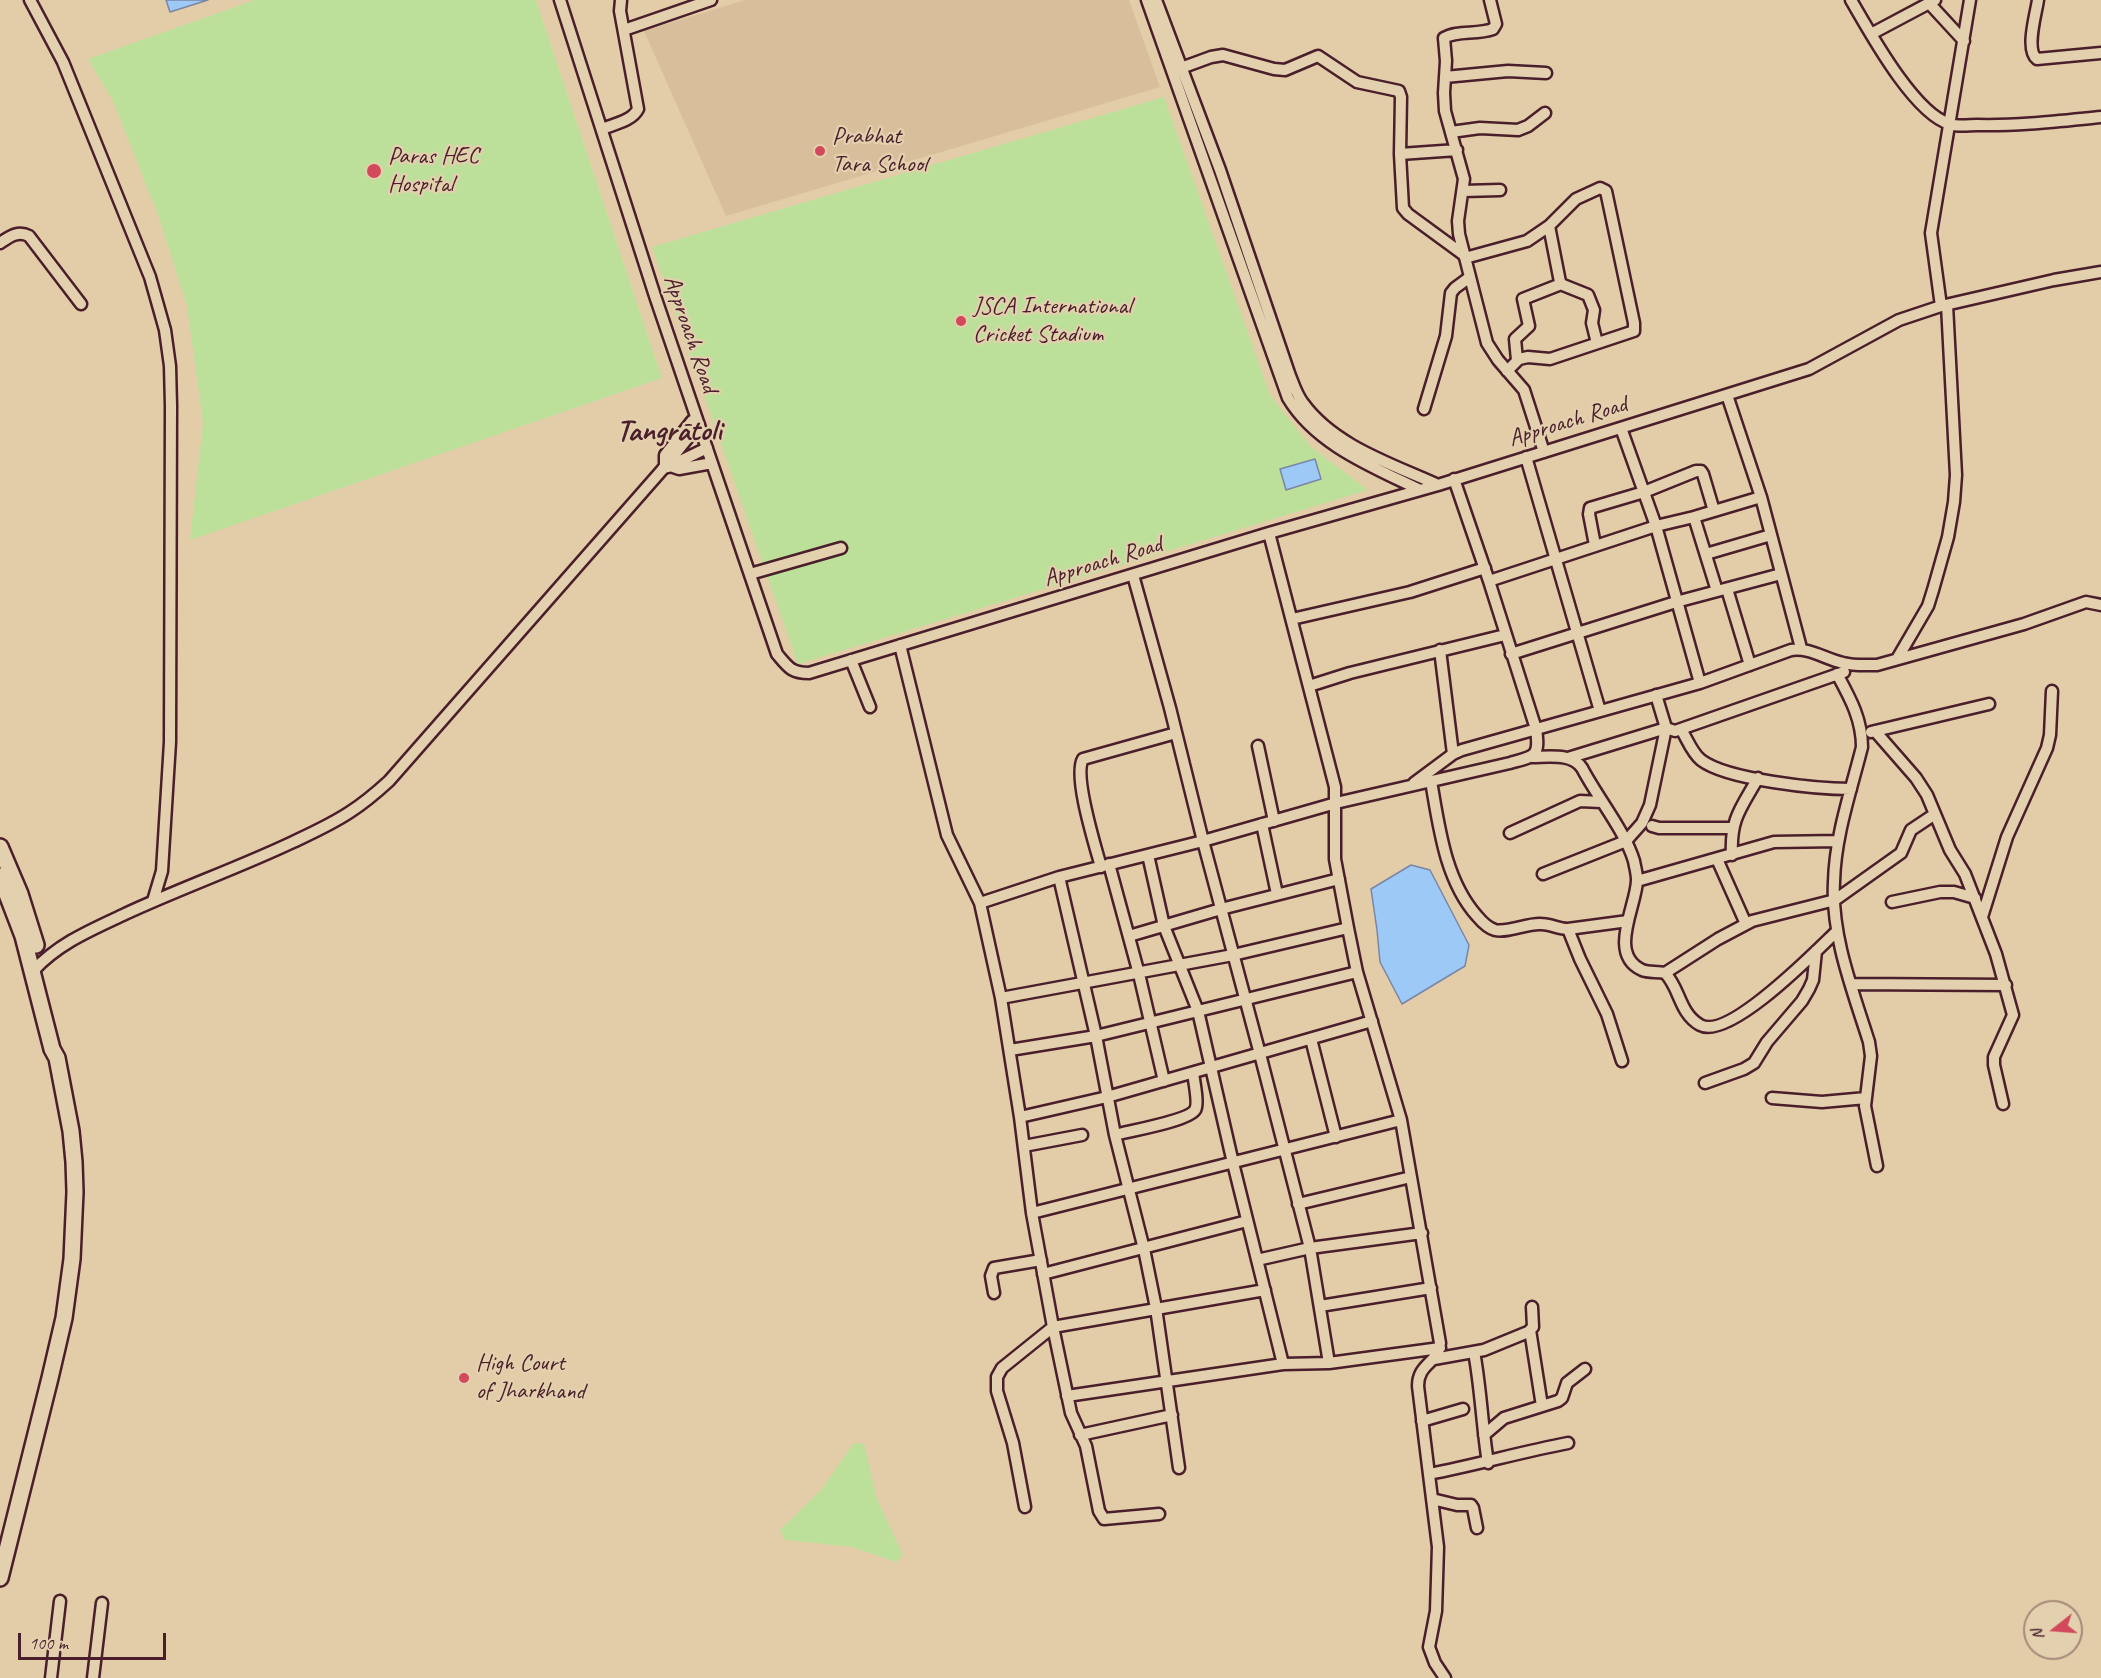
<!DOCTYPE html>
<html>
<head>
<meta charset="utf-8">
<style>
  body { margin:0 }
  #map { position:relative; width:2101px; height:1678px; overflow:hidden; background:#e3cda9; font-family:Caveat,sans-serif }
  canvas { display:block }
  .north { position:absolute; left:2023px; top:1600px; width:60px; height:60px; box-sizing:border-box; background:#e3d0ae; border:2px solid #a6897a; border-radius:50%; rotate:253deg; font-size:16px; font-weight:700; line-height:24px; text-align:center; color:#4a1f2b }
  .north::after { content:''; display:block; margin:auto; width:21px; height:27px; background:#d1495b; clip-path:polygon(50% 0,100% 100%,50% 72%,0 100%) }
  .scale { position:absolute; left:18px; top:1633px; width:148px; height:27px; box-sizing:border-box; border:3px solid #4a1f2b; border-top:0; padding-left:8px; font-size:18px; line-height:21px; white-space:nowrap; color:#4a1f2b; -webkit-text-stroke:4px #e3d0ae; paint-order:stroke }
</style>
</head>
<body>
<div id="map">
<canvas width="2101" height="1678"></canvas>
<div class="north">N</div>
<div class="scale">100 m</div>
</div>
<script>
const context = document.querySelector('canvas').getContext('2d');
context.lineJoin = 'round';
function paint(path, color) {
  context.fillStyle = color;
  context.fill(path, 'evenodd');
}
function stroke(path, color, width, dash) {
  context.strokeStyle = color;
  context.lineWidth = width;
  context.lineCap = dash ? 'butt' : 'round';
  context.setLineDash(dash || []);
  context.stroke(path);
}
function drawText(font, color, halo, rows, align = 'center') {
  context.font = font + ' Caveat,sans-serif';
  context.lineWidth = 4.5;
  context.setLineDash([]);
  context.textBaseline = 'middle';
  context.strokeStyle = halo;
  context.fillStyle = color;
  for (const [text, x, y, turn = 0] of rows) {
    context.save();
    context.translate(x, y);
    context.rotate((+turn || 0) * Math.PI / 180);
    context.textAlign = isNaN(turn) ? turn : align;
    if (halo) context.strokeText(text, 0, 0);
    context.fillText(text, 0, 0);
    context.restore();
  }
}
paint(new Path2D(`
  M 745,0 L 1129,0 L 1160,87 L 726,216 L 644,31 Z`), '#d9be9c');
paint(new Path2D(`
  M 255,0 L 536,0 L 662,378 L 190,540 L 203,423 L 187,306 L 158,215 L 113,101 L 88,59 Z
  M 1164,97 L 1270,395 L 1311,447 L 1368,490 L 798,664 L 652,247 Z
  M 854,1443 L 864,1444 L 877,1499 L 903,1555 L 896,1562 L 852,1547 L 785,1540 L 780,1530 L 820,1491 Z`), '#bce09a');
const water = new Path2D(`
  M 166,0 L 208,0 L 170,12 Z
  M 1315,459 L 1321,479 L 1286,490 L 1280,469 Z
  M 1411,865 L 1430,870 L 1469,945 L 1465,966 L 1402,1004 L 1380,962 L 1377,930 L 1371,889 Z`);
paint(water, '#9cc9f6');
stroke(water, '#7b85a5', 1.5);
const minor = new Path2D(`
  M 30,0 L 63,62 L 150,277 L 165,330 L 170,366 L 171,406 L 170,742 L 162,871 L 153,901
  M 560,0 L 655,296 L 777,654 C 788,667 791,673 809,673 L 1269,533 L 1438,485 L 1809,369 L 1899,320 L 1941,306 L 2054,280 L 2101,272
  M 1147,0 L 1288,398 C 1316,445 1373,467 1420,490
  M 1156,0 L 1220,170 L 1289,373 C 1293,383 1296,394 1303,403 C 1334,446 1392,464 1438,485
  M 1490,0 L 1496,24 L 1493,29 C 1477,35 1457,30 1444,38 L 1446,61 L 1444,93 L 1445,111 L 1464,179 L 1458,221 L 1459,234 L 1487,343 L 1498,360 L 1524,390 L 1544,452
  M 1851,0 C 1869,31 1914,114 1950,124 C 1958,127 1969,125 1977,125 C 2019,126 2060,121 2101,117
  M 2038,0 C 2036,14 2025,50 2037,59 L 2101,53
  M 1929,3 L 1964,41
  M 624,30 L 711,0
  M 1871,34 L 1935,0
  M 1181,68 L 1211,57 L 1223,55 L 1274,69 L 1285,70 L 1318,56 L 1357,82 L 1399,91 L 1401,97 L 1400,154 L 1403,208 L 1408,214 L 1464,255
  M 1445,77 L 1508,71 L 1546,73
  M 602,129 C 614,124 632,121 638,109 L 620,11 L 621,0
  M 1451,132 L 1480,128 L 1518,130 L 1528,126 L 1545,113
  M 1400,154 L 1457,150
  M 1463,191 L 1500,190
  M 1549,226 L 1560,282 L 1563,285 L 1588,295 L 1594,310 L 1592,323 L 1597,343
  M 0,243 C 9,237 18,230 29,236 L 81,304
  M 1465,258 L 1527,241 L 1549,226 L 1576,199 L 1600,188 L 1606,191 L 1634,323 L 1634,331 L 1550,359 L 1528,357 L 1519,359 L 1507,371
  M 1941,306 L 1931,233 L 1970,0
  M 1517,360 L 1515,339 L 1529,326 L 1523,299 L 1561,284
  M 1727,395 L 1761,497 L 1801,648
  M 1424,409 L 1446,336 L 1451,293 L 1455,288 L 1470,277
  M 1621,428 L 1656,526 L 1700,683
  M 1526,457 L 1600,711
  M 670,466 L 679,469 L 712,463
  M 668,467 L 707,448
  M 665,468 L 665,455 L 692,421
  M 1694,517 L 1717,591
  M 1269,533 L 1335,787 L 1335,859 L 1348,928 L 1357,972 L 1401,1120 L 1440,1343 C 1438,1364 1418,1363 1418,1386 L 1438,1547 L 1436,1611 L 1429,1647 L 1435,1663 L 1445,1678
  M 1595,545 L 1589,514 L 1590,508 L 1644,492 L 1696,471 L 1701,471 L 1703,474 L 1714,511
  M 1706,554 L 1771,535
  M 750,574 L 841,548
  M 1133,575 L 1170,708 L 1203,841 L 1260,1054 L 1310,1248 L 1329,1363
  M 1489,581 L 1656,526 L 1694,517 L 1761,497
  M 1727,589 L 1750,665
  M 1292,619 L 1410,592 L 1485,568
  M 900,645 L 947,835 L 980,903 L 1001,998 L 1020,1117 L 1032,1213 L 1053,1327 L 1071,1413 L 1086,1446 L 1099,1511 L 1104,1519 L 1159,1514
  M 1440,650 L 1453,754
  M 1511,654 L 1676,602 L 1781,574
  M 1897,659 L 1928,606 L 1933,590 L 1948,537 L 1954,502 L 1956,475 L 1947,305
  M 851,660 L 870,707
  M 1837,674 C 1850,698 1862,719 1862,747 C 1851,791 1835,836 1834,882 C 1831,936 1853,991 1869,1042 L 1871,1056 L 1865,1106 L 1877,1166
  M 1309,686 L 1350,673 L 1505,635
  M 1656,695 L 1666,728 L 1675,731 L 1844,672
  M 1681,729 C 1687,739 1692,753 1701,760 C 1727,780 1818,789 1851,789
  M 1875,731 L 1916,778 L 1927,795 L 1950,850 L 1965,874 L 1996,954 L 2013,1015 L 1994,1057 L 1994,1065 L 2003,1104
  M 1871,732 L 1989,704
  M 1258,746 L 1274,821
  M 1532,757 C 1549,757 1572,753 1582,768 C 1597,797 1625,831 1634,861 C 1635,867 1637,873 1637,880 C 1637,905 1607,954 1642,970 C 1649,973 1657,971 1665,973 C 1680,988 1679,1013 1700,1025 C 1729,1041 1816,951 1837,931
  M 1568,758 L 1666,728
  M 1431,781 C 1439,827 1445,880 1477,916 C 1482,922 1488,928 1495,930 C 1508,933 1527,923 1541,924 C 1551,924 1558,929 1568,929 L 1628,921
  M 1414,783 L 1453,754 L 1462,750 L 1700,683 L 1791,650 C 1809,647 1825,659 1843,663 C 1854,666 1865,665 1877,665 L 2024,624 L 2086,602 L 2101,605
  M 1262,824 L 1277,894
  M 1652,826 L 1659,828 L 1732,828
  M 1510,833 L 1580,801 L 1601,802
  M 1148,855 L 1164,926 L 1198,1011 L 1233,1163 L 1283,1364
  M 1732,855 C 1730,819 1741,808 1758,778
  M 1717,859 L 1746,924
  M 1109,864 L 1139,974 L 1164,1081
  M 1101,867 C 1095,845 1073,776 1083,759 L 1176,733
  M 1543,874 L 1626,841 L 1642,823 L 1650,805 L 1666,728
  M 1059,877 L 1096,1036 L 1115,1135 L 1144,1249 L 1156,1308 L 1179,1468
  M 1637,881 L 1774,842 L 1838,841
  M 1892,902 L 1940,892 L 1954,892 L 1975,898
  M 980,903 L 1059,877 L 1203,841 L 1336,803 L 1510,763 C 1535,756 1540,757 1536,729 L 1489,581 L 1454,479
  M 1982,917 L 2007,837 L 2047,748 L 2050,735 L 2052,691
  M 1568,929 L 1580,959 L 1607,1014 L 1622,1061
  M 1129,936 L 1221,909 L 1339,879
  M 33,971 C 59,943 91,930 125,914 C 181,888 238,868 293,842 C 312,833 332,824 350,812 C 364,803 377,792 389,781 L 662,470 L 699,424
  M 1665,973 L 1718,939 L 1752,921 L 1835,900 L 1901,853 L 1911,830 L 1935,814
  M 1852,984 L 2006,985
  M 1001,998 L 1233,955 L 1348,928
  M 1311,1039 L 1336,1137
  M 1010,1050 L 1096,1036 L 1357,972
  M 1705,1083 L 1744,1069 L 1754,1063 L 1767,1042 L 1802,1001 L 1809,989 L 1813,980 L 1816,951
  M 1772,1098 L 1822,1102 L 1866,1098
  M 1020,1117 L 1107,1097 L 1372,1021
  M 1115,1135 C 1129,1131 1188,1121 1195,1110 C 1199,1104 1194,1081 1193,1073
  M 1024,1146 L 1082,1135
  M 1298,1204 L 1411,1177
  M 1032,1213 L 1401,1120
  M 1257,1260 L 1310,1248 L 1422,1233
  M 1043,1274 L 1247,1221
  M 994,1293 L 991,1276 L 994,1268 L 1041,1260
  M 1320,1306 L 1431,1288
  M 1530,1330 L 1542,1406
  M 1474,1352 C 1481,1389 1482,1426 1488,1463
  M 1434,1359 L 1484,1350 L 1528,1332 L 1533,1327 L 1532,1307
  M 1067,1396 L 1283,1364 L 1329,1363 L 1440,1348
  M 1422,1421 L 1463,1409
  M 1080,1435 L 1172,1415
  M 1484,1435 L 1504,1418 L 1558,1401 L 1562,1398 L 1567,1383 L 1585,1369
  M 1429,1474 C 1476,1465 1521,1452 1568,1443
  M 1432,1499 L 1457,1505 L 1471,1505 L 1473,1508 L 1477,1528
  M 1025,1507 L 1013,1443 L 997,1391 L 997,1377 L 1002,1368 L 1053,1327 L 1265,1290
  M 51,1678 L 60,1601
  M 93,1678 L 102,1603`);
const secondary = new Path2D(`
  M 0,847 L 20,894 L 36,945
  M 0,876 L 23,936 L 52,1049 L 57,1058 L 71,1131 L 74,1162 L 75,1192 L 72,1259 L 64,1318 L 50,1378 L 0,1578`);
stroke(minor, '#4a1f2b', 15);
stroke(secondary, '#4a1f2b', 20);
stroke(minor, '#e3d0ae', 10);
stroke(secondary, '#e3d0ae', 15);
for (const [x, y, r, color] of [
  [820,151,6,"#d1495b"],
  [374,171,8,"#d1495b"],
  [961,321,6,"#d1495b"],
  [464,1378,6,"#d1495b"]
]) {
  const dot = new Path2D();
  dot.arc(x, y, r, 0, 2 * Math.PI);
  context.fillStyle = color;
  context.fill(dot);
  stroke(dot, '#e3d0ae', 2);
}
drawText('24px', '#4a1f2b', '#e3d0ae', [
  ["Prabhat",832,137],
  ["Tara School",832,165],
  ["Paras HEC",388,157],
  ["Hospital",388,185],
  ["JSCA International",973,307],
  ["Cricket Stadium",973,335],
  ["High Court",476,1364],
  ["of Jharkhand",476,1392]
], 'left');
drawText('24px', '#4a1f2b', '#e3d0ae', [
  ["Approach Road",690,334,71],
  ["Approach Road",1568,422,-17],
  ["Approach Road",1103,562,-17]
]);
drawText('bold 30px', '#4a1f2b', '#e3d0ae', [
  ["Tangrātoli",669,432]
]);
</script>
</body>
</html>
